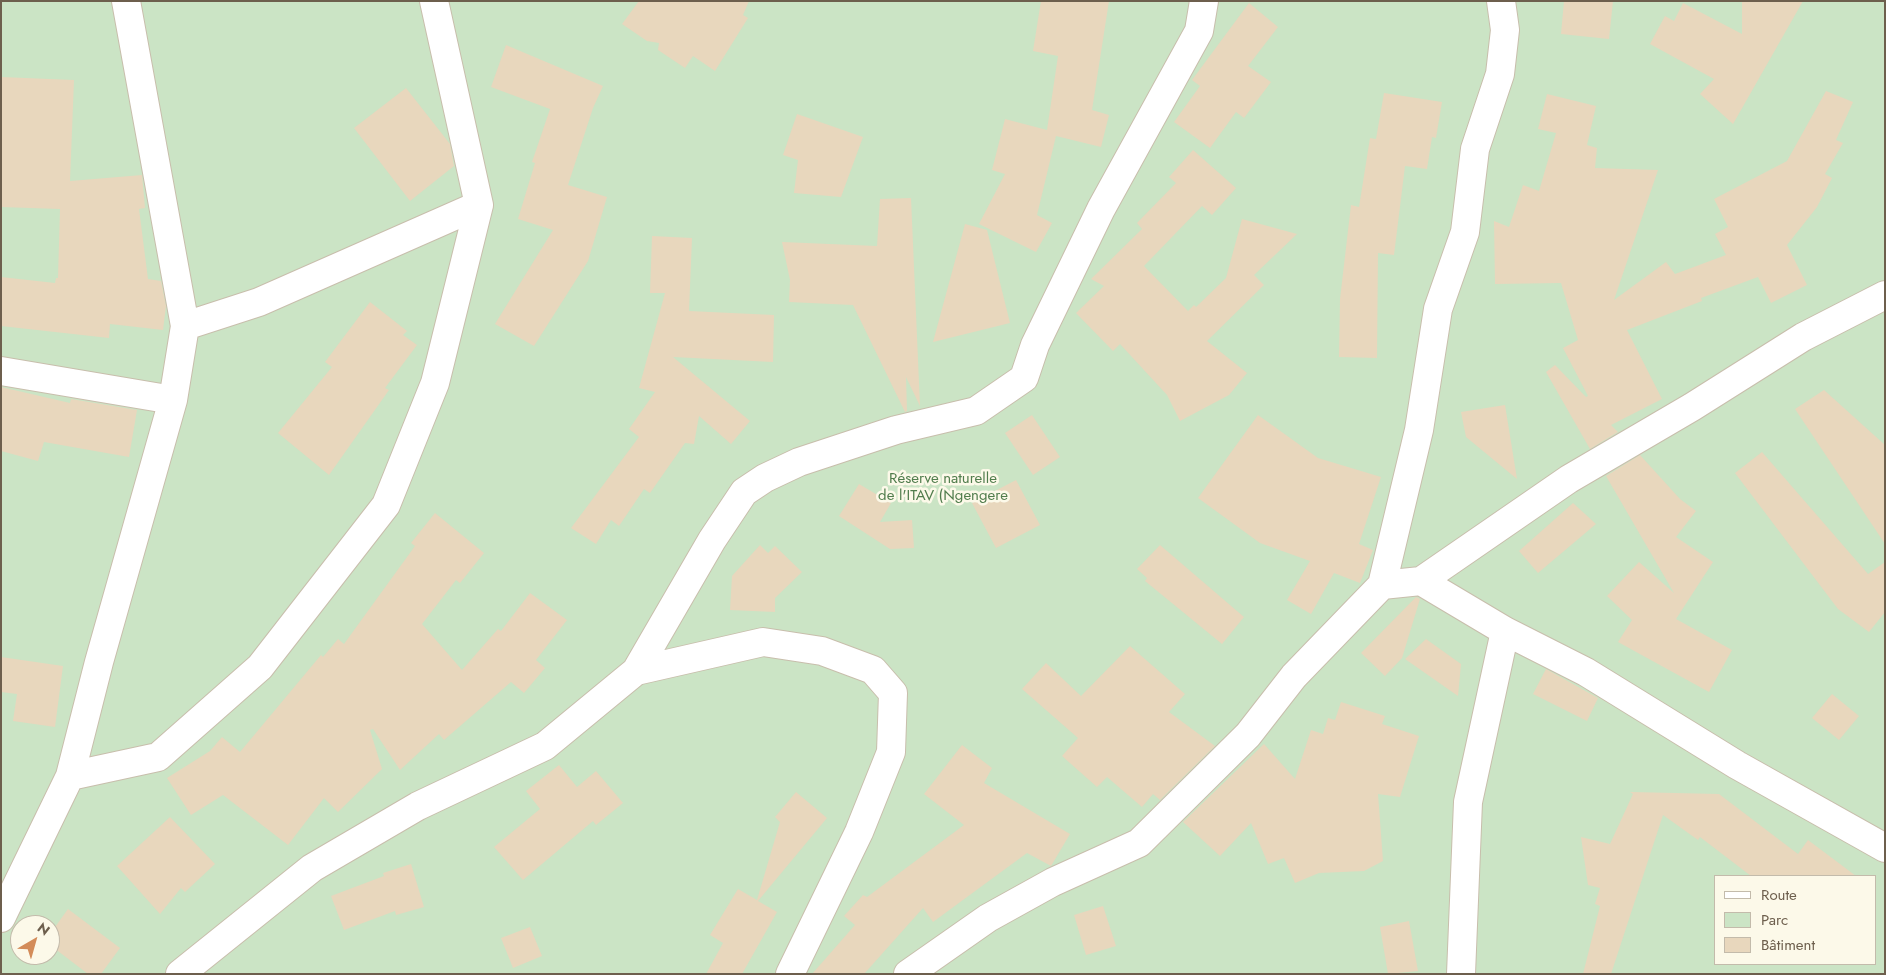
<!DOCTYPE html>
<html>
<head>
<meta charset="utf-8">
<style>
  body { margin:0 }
  #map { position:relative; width:1886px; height:975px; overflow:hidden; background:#f9f5e4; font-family:Jost,sans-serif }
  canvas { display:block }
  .frame { position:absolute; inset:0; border:2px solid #6d5f4d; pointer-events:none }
  .legend { position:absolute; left:1714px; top:875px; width:162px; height:90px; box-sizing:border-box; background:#fcf9e9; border:1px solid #c3bbab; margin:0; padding:6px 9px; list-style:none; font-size:15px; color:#6d5f4d }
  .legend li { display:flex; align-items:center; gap:10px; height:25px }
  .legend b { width:25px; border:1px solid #c3bbab }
  .north { position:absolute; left:10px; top:915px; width:50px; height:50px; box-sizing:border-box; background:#fcf9e9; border:1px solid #c3bbab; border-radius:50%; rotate:38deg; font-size:14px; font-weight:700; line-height:20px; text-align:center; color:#6d5f4d }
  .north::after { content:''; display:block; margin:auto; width:18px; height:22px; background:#d38c59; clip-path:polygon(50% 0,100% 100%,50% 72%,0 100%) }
</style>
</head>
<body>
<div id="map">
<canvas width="1886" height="975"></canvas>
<div class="frame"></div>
<ul class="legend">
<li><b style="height:6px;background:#fff"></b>Route</li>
<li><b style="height:14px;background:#cbe4c5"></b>Parc</li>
<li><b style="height:14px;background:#e8d7bd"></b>Bâtiment</li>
</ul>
<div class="north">N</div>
</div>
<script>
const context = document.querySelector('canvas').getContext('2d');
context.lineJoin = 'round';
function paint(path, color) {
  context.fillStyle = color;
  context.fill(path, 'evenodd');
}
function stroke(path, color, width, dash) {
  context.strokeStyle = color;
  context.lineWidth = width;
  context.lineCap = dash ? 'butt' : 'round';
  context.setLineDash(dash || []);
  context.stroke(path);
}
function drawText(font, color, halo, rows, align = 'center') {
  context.font = font + ' Jost,sans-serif';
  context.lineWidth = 5;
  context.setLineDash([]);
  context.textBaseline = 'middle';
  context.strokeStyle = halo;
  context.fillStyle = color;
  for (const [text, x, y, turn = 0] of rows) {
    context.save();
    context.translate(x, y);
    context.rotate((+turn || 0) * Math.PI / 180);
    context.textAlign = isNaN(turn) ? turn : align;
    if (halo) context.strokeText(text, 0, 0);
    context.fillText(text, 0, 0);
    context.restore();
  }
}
paint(new Path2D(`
  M 1,1 L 1885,1 L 1885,974 L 1,974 ZM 1715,876 L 1875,876 L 1875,964 L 1715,964 ZM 20,925 L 50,925 L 50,955 L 20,955 Z`), '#cbe4c5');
paint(new Path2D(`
  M 639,1 L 749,1 L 743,15 L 748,18 L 715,71 L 693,56 L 685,68 L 658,50 L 659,43 L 647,41 L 622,24 Z
  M 1041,1 L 1109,1 L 1092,110 L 1109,115 L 1101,147 L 1056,136 L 1037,215 L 1052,223 L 1036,252 L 979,224 L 1005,174 L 992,170 L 1005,119 L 1047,130 L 1058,56 L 1033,51 Z
  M 1564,1 L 1613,1 L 1609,39 L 1561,34 Z
  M 1742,1 L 1803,1 L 1733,124 L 1700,94 L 1714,79 L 1650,44 L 1665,16 L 1674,21 L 1683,3 L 1742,34 Z
  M 1249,3 L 1278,27 L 1248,66 L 1271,82 L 1244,118 L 1236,112 L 1210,148 L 1174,122 L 1200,86 L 1192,80 Z
  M 506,45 L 603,86 L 593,108 L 568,185 L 607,197 L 588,261 L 534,346 L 495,324 L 553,230 L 518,219 L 535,163 L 532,162 L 550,109 L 491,87 Z
  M 1,77 L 74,80 L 70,181 L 142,175 L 145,208 L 139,209 L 148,279 L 161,281 L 166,306 L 163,330 L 110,324 L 109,338 L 1,326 L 1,277 L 55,283 L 56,278 L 58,278 L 60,209 L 1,207 Z
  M 406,88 L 450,144 L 454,166 L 410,201 L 354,128 Z
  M 1826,91 L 1853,102 L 1836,140 L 1843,143 L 1825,174 L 1832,178 L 1817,207 L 1787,245 L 1807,285 L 1771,303 L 1758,277 L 1701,298 L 1702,301 L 1627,330 L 1662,399 L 1611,425 L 1618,432 L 1590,449 L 1546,372 L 1555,365 L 1586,397 L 1588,396 L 1563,348 L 1578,340 L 1561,283 L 1495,284 L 1494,221 L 1509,227 L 1523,185 L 1539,191 L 1556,133 L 1538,129 L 1547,94 L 1596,106 L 1587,145 L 1597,148 L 1595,168 L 1658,170 L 1614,300 L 1666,262 L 1675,274 L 1726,255 L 1715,234 L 1728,227 L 1714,199 L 1787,161 Z
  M 1384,93 L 1442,102 L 1436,138 L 1432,137 L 1427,169 L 1405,166 L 1394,255 L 1378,253 L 1377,358 L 1339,357 L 1340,299 L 1351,205 L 1359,207 L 1370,138 L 1376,139 Z
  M 797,114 L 863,137 L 841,197 L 794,193 L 798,160 L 783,155 Z
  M 1193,150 L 1236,188 L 1212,215 L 1202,206 L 1144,266 L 1188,311 L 1194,305 L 1196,307 L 1226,278 L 1242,219 L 1297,234 L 1254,275 L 1264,285 L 1207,341 L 1247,373 L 1229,395 L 1180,421 L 1167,395 L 1120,344 L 1113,351 L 1076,313 L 1104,286 L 1091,279 L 1142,229 L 1137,223 L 1176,183 L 1169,177 Z
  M 911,198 L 920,406 L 906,377 L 907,411 L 905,412 L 853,305 L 789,302 L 790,280 L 782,242 L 877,246 L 880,199 Z
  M 965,224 L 987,230 L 1010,323 L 933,342 Z
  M 652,236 L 692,238 L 689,311 L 774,315 L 773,362 L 673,357 L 750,421 L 731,444 L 699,416 L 694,444 L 685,443 L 650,493 L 644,489 L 619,526 L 611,520 L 596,544 L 571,528 L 639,437 L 629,429 L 655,392 L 639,388 L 665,293 L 650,293 Z
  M 370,302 L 407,331 L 403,335 L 417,345 L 385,388 L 389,390 L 329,475 L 278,433 L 332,367 L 325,362 Z
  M 1,387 L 70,403 L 71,399 L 137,410 L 129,457 L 44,442 L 38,461 L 1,451 Z
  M 1824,390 L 1885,445 L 1885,544 L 1795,409 Z
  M 1505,405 L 1517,479 L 1466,437 L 1461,412 Z
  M 1032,415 L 1060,457 L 1033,475 L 1005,433 Z
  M 1258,415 L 1318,458 L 1381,477 L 1359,544 L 1373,550 L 1360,583 L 1334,573 L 1311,614 L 1287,600 L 1310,561 L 1260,543 L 1198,498 Z
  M 1762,452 L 1868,574 L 1885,562 L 1885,612 L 1869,632 L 1838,609 L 1735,473 Z
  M 1640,455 L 1680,499 L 1696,511 L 1676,537 L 1713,562 L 1676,619 L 1732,650 L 1709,692 L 1618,642 L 1632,620 L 1607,596 L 1639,562 L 1674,593 L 1606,476 Z
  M 1016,480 L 1040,525 L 996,548 L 972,503 Z
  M 859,484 L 891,503 L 880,522 L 912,520 L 914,548 L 890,549 L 839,516 Z
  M 1573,503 L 1596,524 L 1538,573 L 1519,551 Z
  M 435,513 L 484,553 L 460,583 L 456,580 L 422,624 L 462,670 L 498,629 L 501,631 L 530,593 L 567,620 L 536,660 L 545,668 L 524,693 L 511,682 L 444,740 L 439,734 L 400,770 L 373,729 L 370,730 L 382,769 L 338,812 L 324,798 L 288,845 L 223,795 L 191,815 L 167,778 L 210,751 L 222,737 L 240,752 L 321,655 L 323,657 L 338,639 L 344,644 L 415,546 L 411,543 Z
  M 760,545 L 768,553 L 775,546 L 802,572 L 775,598 L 775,612 L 730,610 L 732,576 Z
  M 1160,545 L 1244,617 L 1222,644 L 1145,581 L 1147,578 L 1137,569 Z
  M 1416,597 L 1420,599 L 1402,658 L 1385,676 L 1361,653 Z
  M 1426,639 L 1461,664 L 1458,696 L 1405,659 Z
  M 1130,646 L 1185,694 L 1169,712 L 1215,746 L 1160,800 L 1153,794 L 1142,807 L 1107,777 L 1097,787 L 1062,756 L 1078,738 L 1022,689 L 1046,663 L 1081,696 Z
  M 1,657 L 63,666 L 55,727 L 13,721 L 17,694 L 1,692 Z
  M 1546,669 L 1598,698 L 1587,721 L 1533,694 Z
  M 1832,694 L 1859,716 L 1839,740 L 1812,718 Z
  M 1341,702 L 1385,716 L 1382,724 L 1419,736 L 1400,797 L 1378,794 L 1383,861 L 1364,871 L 1319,873 L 1295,883 L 1284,858 L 1268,864 L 1251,823 L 1220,856 L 1183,822 L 1264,744 L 1295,779 L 1311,730 L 1323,734 L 1328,718 L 1335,720 Z
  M 962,745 L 992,768 L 984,783 L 1070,834 L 1051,866 L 1027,853 L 933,922 L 923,908 L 864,974 L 812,974 L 855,925 L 844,916 L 863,895 L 867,897 L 964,825 L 924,794 Z
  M 559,765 L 577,787 L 596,771 L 623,803 L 596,825 L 593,821 L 523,880 L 494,847 L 540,809 L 526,791 Z
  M 796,792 L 827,818 L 758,901 L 777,912 L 742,974 L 706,974 L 723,943 L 710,935 L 738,889 L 757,900 L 780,822 L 775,817 Z
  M 1630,792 L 1719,794 L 1798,854 L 1808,840 L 1856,876 L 1751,876 L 1700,837 L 1698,840 L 1663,815 L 1611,974 L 1583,974 L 1600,906 L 1595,904 L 1600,888 L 1588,885 L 1581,837 L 1610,844 L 1633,794 Z
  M 170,817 L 215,864 L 185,892 L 181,888 L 160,914 L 117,866 Z
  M 411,864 L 424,907 L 396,915 L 395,911 L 344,930 L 331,896 L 384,876 L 383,873 Z
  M 1103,906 L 1116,946 L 1086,955 L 1074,915 Z
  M 68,909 L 120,948 L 101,974 L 88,974 L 50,945 L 50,934 Z
  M 1409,921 L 1418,971 L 1388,974 L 1380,927 Z
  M 530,927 L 542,956 L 513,968 L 501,938 Z`), '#e8d7bd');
const minor = new Path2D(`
  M 185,326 L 259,302 L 479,205
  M 1,371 L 173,400
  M 1421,581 L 1505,631 L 1586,672 L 1737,765 L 1885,848
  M 1382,585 L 1421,581 L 1569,479 L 1692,407 L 1803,337 L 1885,295
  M 636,671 L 763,642 L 822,651 L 873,670 L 893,693 L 891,752 L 859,832 L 790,974
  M 70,776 L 158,757 L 260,667 L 386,505 L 435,383 L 479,205 L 434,1
  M 1,918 L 70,776 L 99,662 L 173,400 L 185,326 L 126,1
  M 180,974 L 312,868 L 418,806 L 545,746 L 636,671 L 712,540 L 744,492 L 765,478 L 799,462 L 896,430 L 976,411 L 1024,378 L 1035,345 L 1101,209 L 1199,31 L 1204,1
  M 908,974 L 988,918 L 1053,882 L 1139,843 L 1248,735 L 1294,676 L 1382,585 L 1419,430 L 1438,309 L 1465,232 L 1475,149 L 1500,74 L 1505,30 L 1501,1
  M 1461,974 L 1468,802 L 1505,631`);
stroke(minor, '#c8beac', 30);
stroke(minor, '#fff', 28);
drawText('15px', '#517d4d', '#fcf9e9', [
  ["Réserve naturelle",943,479],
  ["de l'ITAV (Ngengere",943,496]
]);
</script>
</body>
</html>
